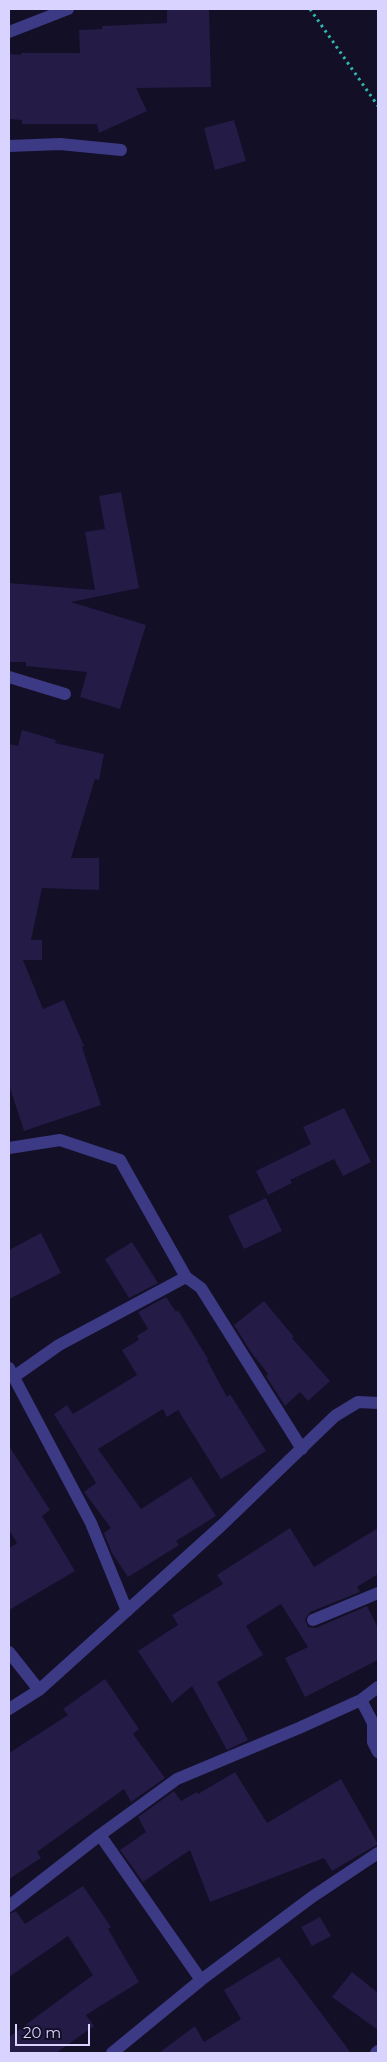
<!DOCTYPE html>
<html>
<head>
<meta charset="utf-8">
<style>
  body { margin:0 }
  #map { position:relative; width:387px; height:2062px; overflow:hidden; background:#130f26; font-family:Montserrat,sans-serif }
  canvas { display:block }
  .frame { position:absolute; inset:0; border:10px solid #d9d4ff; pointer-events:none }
  .scale { position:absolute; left:15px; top:2024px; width:75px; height:22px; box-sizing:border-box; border:2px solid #d9d4ff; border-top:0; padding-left:6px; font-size:15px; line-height:18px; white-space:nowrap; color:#d9d4ff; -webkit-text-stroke:4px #130f26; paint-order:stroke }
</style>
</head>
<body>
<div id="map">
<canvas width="387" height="2062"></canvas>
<div class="frame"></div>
<div class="scale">20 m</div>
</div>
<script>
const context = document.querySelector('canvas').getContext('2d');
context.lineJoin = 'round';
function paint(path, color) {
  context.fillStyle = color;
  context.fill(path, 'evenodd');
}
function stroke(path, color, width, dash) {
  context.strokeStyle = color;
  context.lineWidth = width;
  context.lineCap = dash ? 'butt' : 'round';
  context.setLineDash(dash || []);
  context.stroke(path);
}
paint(new Path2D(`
  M 167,9 L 209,9 L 211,87 L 136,88 L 147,111 L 99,133 L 97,124 L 22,124 L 22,120 L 9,119 L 9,54 L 21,55 L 21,53 L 80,53 L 79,30 L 102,29 L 102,26 L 167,23 Z
  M 234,120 L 246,161 L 215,170 L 204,128 Z
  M 121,492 L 139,588 L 71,602 L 146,625 L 120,709 L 80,697 L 87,672 L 26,666 L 26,662 L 9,662 L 9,583 L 95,590 L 85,532 L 105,529 L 99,496 Z
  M 22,730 L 56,740 L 55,743 L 104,754 L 99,780 L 95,779 L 71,858 L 99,858 L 99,890 L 42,888 L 31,940 L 42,940 L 42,960 L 23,960 L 43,1009 L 64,1000 L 84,1046 L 82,1047 L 101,1105 L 24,1131 L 9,1085 L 9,744 L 18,746 Z
  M 344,1108 L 371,1162 L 343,1176 L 334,1159 L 290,1180 L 292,1183 L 268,1195 L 256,1171 L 311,1144 L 303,1127 Z
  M 266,1198 L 282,1231 L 244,1249 L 228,1216 Z
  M 41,1233 L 61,1273 L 9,1299 L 9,1250 Z
  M 132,1242 L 158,1283 L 129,1298 L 105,1259 Z
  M 166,1297 L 176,1312 L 178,1310 L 208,1359 L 207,1360 L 227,1397 L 230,1394 L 266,1451 L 221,1479 L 178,1410 L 167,1417 L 163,1409 L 98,1449 L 141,1509 L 191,1477 L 216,1516 L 176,1541 L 179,1545 L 128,1577 L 112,1553 L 104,1533 L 111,1528 L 84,1492 L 96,1483 L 54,1414 L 67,1405 L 73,1414 L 137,1375 L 122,1350 L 139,1340 L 137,1336 L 148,1329 L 138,1312 Z
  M 264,1301 L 294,1337 L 292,1338 L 330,1381 L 308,1401 L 300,1392 L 285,1406 L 266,1376 L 268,1374 L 251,1352 L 234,1325 Z
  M 9,1446 L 50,1510 L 42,1516 L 75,1571 L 9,1610 L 9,1548 L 17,1543 L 9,1530 Z
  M 290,1528 L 314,1567 L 378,1528 L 378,1574 L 357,1587 L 360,1592 L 310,1612 L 305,1619 L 308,1627 L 316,1628 L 367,1606 L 378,1628 L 378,1660 L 305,1697 L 285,1658 L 308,1647 L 281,1604 L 246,1626 L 263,1655 L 217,1682 L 248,1740 L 227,1750 L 192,1686 L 172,1703 L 138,1651 L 178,1625 L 172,1615 L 223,1584 L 217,1575 Z
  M 105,1679 L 139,1729 L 133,1734 L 165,1778 L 131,1802 L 124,1789 L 37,1852 L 41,1858 L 9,1879 L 9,1753 L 68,1715 L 63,1709 Z
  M 235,1772 L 267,1823 L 341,1779 L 378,1844 L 332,1871 L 324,1858 L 210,1902 L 190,1850 L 143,1882 L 120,1850 L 146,1832 L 138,1817 L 174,1791 L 181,1801 L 197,1792 L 198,1794 Z
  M 83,1886 L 111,1927 L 108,1929 L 139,1982 L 86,2015 L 94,2026 L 56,2053 L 9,2053 L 9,2037 L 93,1975 L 68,1936 L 9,1977 L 9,1914 L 16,1911 L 25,1924 Z
  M 320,1917 L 331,1936 L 312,1946 L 301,1927 Z
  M 279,1957 L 351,2053 L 159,2053 L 195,2026 L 204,2042 L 241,2019 L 224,1990 Z
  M 352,1972 L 378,1993 L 378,2030 L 332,1997 Z`), '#241b47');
stroke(new Path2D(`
  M 310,9 L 378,106`), '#2fb8b0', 3, [2.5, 4]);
stroke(new Path2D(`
  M 9,32 L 68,9
  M 9,146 L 60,144 L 121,150
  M 9,677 L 65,694
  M 9,1148 L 60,1140 L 120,1160 L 186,1277 L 201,1288 L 302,1449
  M 9,1368 L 91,1523 L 127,1611
  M 15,1376 L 59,1345 L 186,1277
  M 313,1620 L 378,1593
  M 9,1652 L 39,1690
  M 361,1700 L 373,1723 L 373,1742 L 378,1752
  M 9,1709 L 39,1690 L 222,1525 L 335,1416 L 358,1402 L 378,1403
  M 100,1835 L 201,1980
  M 9,1906 L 100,1835 L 177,1779 L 299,1728 L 361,1700 L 378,1687
  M 112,2053 L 201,1980 L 312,1897 L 378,1853
  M 376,2053 L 378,2051`), '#3d3a85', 12);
</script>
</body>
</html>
